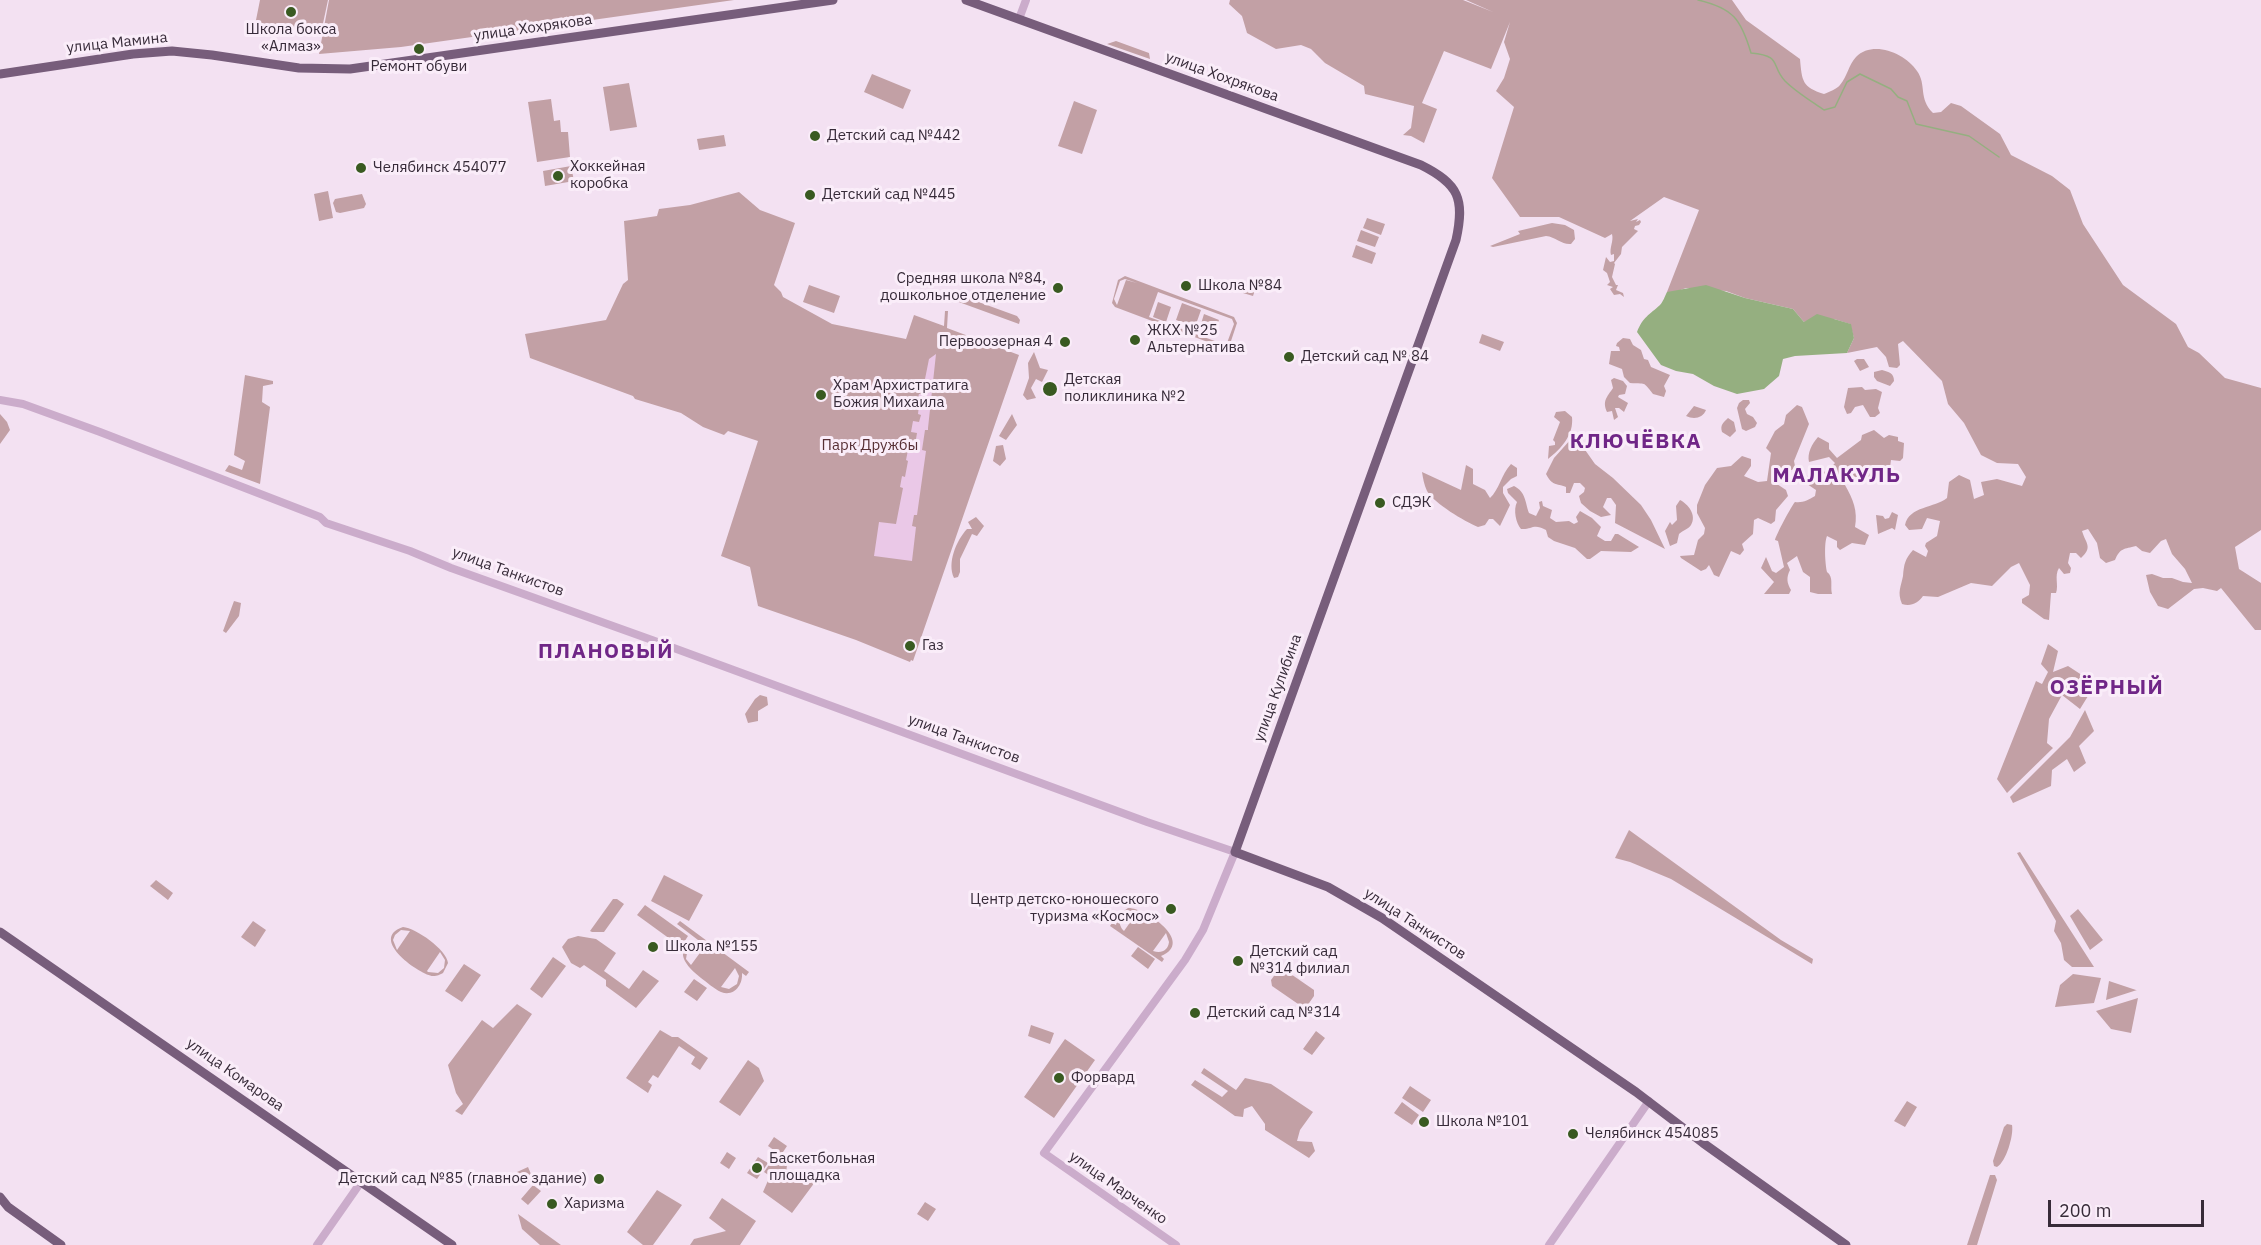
<!DOCTYPE html>
<html>
<head>
<meta charset="utf-8">
<style>
  body { margin:0 }
  #map { position:relative; width:2261px; height:1245px; overflow:hidden; background:#f3e1f2; font-family:"IBM Plex Sans",sans-serif }
  canvas { display:block }
  .scale { position:absolute; left:2048px; top:1200px; width:156px; height:27px; box-sizing:border-box; border:3px solid #372b39; border-top:0; padding-left:8px; font-size:18px; line-height:21px; white-space:nowrap; color:#372b39; -webkit-text-stroke:4px #faedf9; paint-order:stroke }
</style>
</head>
<body>
<div id="map">
<canvas width="2261" height="1245"></canvas>
<div class="scale">200 m</div>
</div>
<script>
const context = document.querySelector('canvas').getContext('2d');
context.lineJoin = 'round';
function paint(path, color) {
  context.fillStyle = color;
  context.fill(path, 'evenodd');
}
function stroke(path, color, width, dash) {
  context.strokeStyle = color;
  context.lineWidth = width;
  context.lineCap = dash ? 'butt' : 'round';
  context.setLineDash(dash || []);
  context.stroke(path);
}
function drawText(font, color, halo, rows, align = 'center') {
  context.font = font + ' "IBM Plex Sans",sans-serif';
  context.lineWidth = 6;
  context.setLineDash([]);
  context.textBaseline = 'middle';
  context.strokeStyle = halo;
  context.fillStyle = color;
  for (const [text, x, y, turn = 0] of rows) {
    context.save();
    context.translate(x, y);
    context.rotate((+turn || 0) * Math.PI / 180);
    context.textAlign = isNaN(turn) ? turn : align;
    if (halo) context.strokeText(text, 0, 0);
    context.fillText(text, 0, 0);
    context.restore();
  }
}
paint(new Path2D(`
  M 260,0 L 328,0 L 322,28 L 301,25 L 300,28 L 260,35 L 255,25 Z
  M 329,0 L 734,0 L 401,47 L 319,54 Z
  M 1230,0 L 1463,0 L 1493,12 L 1466,0 L 1732,0 L 1746,20 L 1800,59 C 1802,81 1802,87 1824,94 C 1829,92 1837,89 1840,85 C 1847,77 1849,64 1856,57 C 1873,40 1905,53 1917,71 C 1927,85 1918,98 1933,113 L 1941,112 L 1951,103 L 1961,106 L 2000,134 L 2011,155 L 2052,176 L 2070,190 L 2083,224 L 2123,285 L 2176,324 L 2188,347 L 2199,353 L 2225,378 L 2261,388 L 2261,530 L 2235,547 L 2239,569 L 2261,583 L 2261,630 L 2255,630 L 2221,588 L 2217,591 L 2203,588 L 2194,589 L 2168,609 L 2158,606 L 2150,592 L 2146,575 L 2152,574 L 2163,578 L 2172,578 L 2183,582 L 2192,583 L 2185,569 L 2172,554 L 2166,539 L 2161,541 L 2150,553 L 2142,551 L 2136,546 C 2124,549 2120,548 2115,560 L 2106,563 L 2100,558 L 2097,543 L 2088,529 L 2082,531 C 2086,544 2093,547 2081,558 L 2076,553 L 2070,553 L 2068,563 L 2071,568 L 2070,573 L 2064,574 L 2059,568 C 2054,576 2059,585 2056,593 L 2051,593 L 2049,620 L 2044,619 L 2022,603 L 2022,599 L 2029,595 L 2030,585 L 2019,563 L 2011,567 L 1992,586 L 1971,583 L 1938,597 L 1923,596 C 1918,603 1911,607 1902,604 C 1897,592 1901,587 1903,576 C 1904,564 1905,559 1913,550 L 1926,557 L 1928,551 L 1925,546 L 1926,543 L 1937,536 L 1940,521 L 1927,518 L 1922,529 L 1909,530 L 1905,525 C 1909,506 1935,508 1947,498 L 1949,482 L 1959,475 L 1970,480 L 1974,499 L 1984,495 L 1981,482 L 1997,479 L 2022,486 L 2026,477 L 2018,464 L 1997,463 L 1981,455 L 1964,423 L 1948,404 L 1942,381 L 1903,341 L 1898,344 L 1900,365 L 1897,368 L 1889,367 L 1886,357 L 1877,347 L 1847,353 L 1854,338 L 1850,324 L 1834,319 L 1804,322 L 1793,309 L 1745,298 L 1726,291 L 1686,288 L 1675,292 L 1667,292 L 1699,210 L 1664,197 L 1630,221 L 1638,219 L 1636,222 L 1640,220 L 1641,222 L 1639,225 L 1635,226 L 1634,229 L 1638,231 L 1622,247 L 1621,254 L 1614,263 L 1615,264 L 1612,277 L 1616,285 L 1618,285 L 1616,290 L 1623,293 L 1624,297 L 1620,294 L 1614,295 L 1610,289 L 1613,287 L 1607,285 L 1610,282 L 1607,273 L 1603,270 L 1606,257 L 1610,262 L 1614,261 L 1614,254 L 1611,255 C 1609,248 1614,241 1612,234 L 1605,238 L 1559,217 L 1520,217 L 1492,178 L 1514,107 L 1496,91 L 1504,78 L 1510,59 L 1504,42 L 1510,22 L 1491,69 L 1444,51 L 1422,103 L 1437,109 L 1424,143 L 1411,136 L 1403,135 L 1411,128 L 1414,106 L 1365,94 L 1364,86 L 1325,63 L 1311,49 L 1301,45 L 1276,49 L 1247,33 L 1242,16 L 1229,4 Z
  M 1116,41 L 1149,53 L 1150,59 L 1107,44 Z
  M 872,74 L 911,90 L 903,109 L 864,92 Z
  M 629,83 L 637,127 L 610,131 L 603,87 Z
  M 551,99 L 554,121 L 560,120 L 561,132 L 568,132 L 570,157 L 537,162 L 528,102 Z
  M 1074,101 L 1097,110 L 1082,154 L 1058,146 Z
  M 724,135 L 726,146 L 699,150 L 697,139 Z
  M 571,166 L 574,181 L 545,186 L 543,171 Z
  M 328,191 L 333,218 L 319,221 L 314,194 Z
  M 739,192 L 760,210 L 795,223 L 774,285 L 781,292 L 783,297 L 832,324 L 906,339 L 914,315 L 944,326 L 945,311 L 948,311 L 947,328 L 1019,355 L 913,661 L 911,660 L 910,662 L 856,640 L 758,606 L 750,567 L 721,556 L 758,441 L 728,431 L 724,435 L 703,427 L 681,413 L 635,399 L 633,396 L 530,358 L 525,334 L 606,320 L 623,284 L 628,280 L 624,221 L 657,216 L 659,209 L 690,205 Z
  M 362,194 L 366,204 L 364,208 L 340,213 L 336,212 L 333,203 L 335,199 Z
  M 1367,218 L 1385,224 L 1381,235 L 1363,228 Z
  M 1552,223 L 1565,225 L 1574,230 L 1575,239 L 1571,244 C 1562,245 1556,237 1546,236 L 1493,247 L 1490,246 L 1520,234 L 1518,231 Z
  M 1361,230 L 1379,237 L 1375,247 L 1357,241 Z
  M 1356,245 L 1376,253 L 1372,264 L 1352,257 Z
  M 1125,276 L 1234,317 L 1237,323 L 1230,344 L 1221,347 L 1115,307 L 1112,303 L 1118,280 ZM 1125,279 L 1137,283 L 1126,280 L 1117,305 L 1114,299 L 1120,281 ZM 1158,292 L 1232,319 L 1234,324 L 1227,343 L 1223,344 L 1149,317 Z
  M 1249,278 L 1258,281 L 1253,296 L 1243,293 Z
  M 809,285 L 840,296 L 834,313 L 803,302 Z
  M 962,296 L 1017,316 L 1020,320 L 1019,324 L 956,301 L 957,297 Z
  M 1158,302 L 1171,307 L 1166,322 L 1153,317 Z
  M 1182,303 L 1201,310 L 1195,327 L 1176,320 Z
  M 1204,314 L 1219,320 L 1214,332 L 1200,327 Z
  M 1482,334 L 1504,342 L 1500,351 L 1479,343 Z
  M 1623,338 L 1630,339 L 1633,345 L 1641,350 L 1644,359 L 1648,360 L 1651,367 L 1670,375 L 1664,386 L 1666,391 L 1664,397 L 1653,394 C 1642,380 1647,385 1630,383 L 1624,377 L 1622,369 L 1609,364 L 1611,351 L 1620,351 L 1619,347 L 1616,346 L 1617,343 Z
  M 1034,352 L 1040,368 L 1048,370 L 1042,382 L 1036,379 L 1031,388 L 1036,398 L 1027,400 L 1023,395 L 1029,378 L 1028,363 Z
  M 1857,359 L 1864,359 L 1869,367 L 1860,371 L 1854,361 Z
  M 1882,370 C 1889,372 1894,373 1894,381 L 1890,386 L 1877,381 L 1874,377 L 1874,372 Z
  M 245,375 L 273,381 L 273,384 L 263,386 L 262,402 L 270,407 L 260,484 L 225,471 L 229,465 L 242,470 L 245,461 L 234,455 Z
  M 1614,378 L 1623,381 L 1627,386 L 1625,394 L 1619,395 L 1618,397 L 1628,403 L 1624,412 L 1619,408 L 1615,408 L 1618,417 L 1614,420 L 1612,411 L 1607,412 C 1602,401 1607,397 1613,388 L 1611,380 Z
  M 1862,387 L 1865,390 L 1876,389 L 1882,392 L 1878,408 L 1880,413 L 1875,417 L 1870,417 L 1863,405 L 1855,407 L 1851,413 L 1847,414 L 1844,407 L 1848,388 Z
  M 1743,400 L 1749,400 L 1750,403 L 1745,409 L 1747,414 L 1753,417 L 1757,423 L 1755,427 L 1746,431 L 1742,429 L 1737,408 L 1739,403 Z
  M 1797,405 L 1802,407 L 1809,424 L 1794,461 L 1795,466 L 1792,470 L 1780,471 L 1777,478 L 1777,484 L 1786,490 L 1788,496 L 1776,510 L 1775,521 L 1771,524 L 1758,518 L 1754,520 L 1753,534 L 1742,544 L 1744,550 L 1740,555 L 1731,551 L 1719,577 L 1714,575 L 1709,565 L 1706,569 L 1701,571 L 1681,558 L 1680,556 L 1694,555 L 1698,540 L 1704,534 L 1705,528 L 1697,513 L 1697,505 L 1705,485 L 1717,468 L 1731,466 L 1742,456 L 1751,459 L 1751,466 L 1744,476 L 1758,482 L 1767,481 L 1771,453 L 1766,448 L 1775,431 L 1784,424 L 1786,415 Z
  M 1694,406 L 1706,410 C 1703,418 1694,420 1686,416 Z
  M 1565,411 L 1572,417 C 1574,435 1561,449 1548,459 L 1549,446 L 1555,445 L 1555,442 L 1553,440 L 1560,422 L 1554,417 L 1556,412 Z
  M 0,414 L 7,422 L 10,430 L 0,444 Z
  M 1012,414 L 1017,425 L 1006,440 L 999,436 Z
  M 1728,418 L 1734,422 L 1736,431 L 1730,437 L 1722,432 C 1720,425 1723,423 1728,418 Z
  M 1874,430 L 1884,438 L 1889,435 L 1898,437 L 1898,441 L 1904,443 L 1903,458 L 1900,461 L 1891,460 L 1889,475 L 1886,478 L 1874,472 L 1867,479 L 1854,478 L 1850,469 L 1845,485 C 1853,499 1858,511 1855,527 L 1869,535 L 1865,545 L 1852,543 L 1840,550 L 1837,547 L 1837,541 L 1827,536 C 1824,543 1825,563 1827,572 C 1834,577 1830,586 1832,594 L 1818,594 L 1810,592 L 1810,577 L 1803,572 L 1797,556 L 1787,563 L 1790,570 C 1786,578 1787,583 1791,590 L 1789,594 L 1764,594 L 1774,582 L 1761,568 L 1766,557 L 1772,571 L 1776,573 L 1784,567 L 1778,541 L 1775,540 C 1776,535 1792,505 1795,502 C 1803,503 1808,500 1815,496 L 1816,490 L 1804,482 L 1811,470 L 1827,472 L 1835,463 L 1829,457 L 1809,462 C 1807,453 1812,444 1818,437 L 1829,443 L 1829,449 L 1837,458 L 1861,440 L 1862,435 Z
  M 1576,437 L 1595,464 L 1613,478 L 1641,505 L 1651,520 L 1665,549 L 1615,523 L 1616,505 L 1611,498 L 1607,498 L 1603,507 L 1611,515 L 1601,517 L 1590,511 L 1581,503 L 1579,496 L 1584,492 L 1585,488 L 1580,483 L 1574,483 L 1570,493 L 1566,493 L 1566,487 C 1556,483 1552,486 1546,474 L 1554,458 L 1571,439 Z
  M 1003,445 L 1006,459 L 1000,466 L 993,461 L 996,446 Z
  M 1511,464 L 1517,468 L 1517,476 L 1511,479 L 1503,487 L 1503,493 L 1510,505 L 1500,526 L 1493,519 L 1489,519 L 1485,525 L 1478,527 C 1464,521 1435,504 1427,491 C 1424,485 1423,478 1422,472 L 1461,490 L 1466,465 L 1473,469 L 1473,484 L 1485,490 L 1490,498 C 1499,490 1501,475 1511,464 Z
  M 1514,486 C 1526,492 1525,502 1529,513 L 1536,516 L 1540,508 L 1539,502 L 1542,501 L 1543,506 L 1552,510 L 1550,518 L 1556,522 L 1569,521 L 1574,524 L 1578,522 L 1576,517 L 1580,511 L 1592,518 L 1601,527 L 1597,536 L 1605,541 L 1611,541 L 1615,534 L 1618,534 L 1639,547 L 1631,552 L 1601,551 L 1590,559 L 1587,559 L 1575,548 L 1554,541 L 1548,537 L 1546,530 C 1533,523 1532,530 1521,529 C 1516,523 1513,510 1517,502 L 1508,493 L 1507,489 Z
  M 1680,500 C 1688,504 1697,515 1691,525 C 1689,529 1683,530 1679,534 L 1677,543 L 1670,546 L 1665,531 L 1670,522 L 1672,525 L 1677,520 L 1676,506 Z
  M 1892,512 L 1898,515 L 1895,530 L 1892,528 L 1878,534 L 1876,515 L 1883,516 L 1885,519 L 1889,518 Z
  M 976,517 L 984,526 L 977,536 L 972,534 L 960,559 L 960,572 L 958,577 L 954,578 C 947,563 956,541 967,529 L 972,529 L 968,522 Z
  M 234,601 L 241,603 L 239,616 L 226,633 L 223,631 Z
  M 2048,644 L 2058,651 L 2053,672 L 2068,666 L 2091,681 L 2093,688 L 2080,709 L 2062,695 L 2049,719 L 2047,743 L 2053,748 L 2007,793 L 1997,779 L 2036,681 L 2042,684 L 2048,672 L 2041,664 Z
  M 760,695 L 767,697 L 768,705 L 758,711 L 758,721 L 748,723 L 745,714 L 755,699 Z
  M 2085,710 L 2094,731 L 2079,746 L 2086,763 L 2074,772 L 2067,759 L 2052,770 L 2051,786 L 2013,803 L 2010,797 L 2070,737 Z
  M 1629,830 L 1781,940 L 1813,959 L 1812,964 L 1671,879 L 1630,862 L 1615,858 Z
  M 2020,852 L 2094,967 L 2072,967 L 2064,960 L 2061,943 L 2054,931 L 2056,921 L 2017,853 Z
  M 664,875 L 703,895 L 689,921 L 651,901 Z
  M 156,880 L 173,893 L 168,900 L 150,886 Z
  M 613,899 L 617,899 L 624,904 L 604,932 L 592,932 L 590,931 Z
  M 645,905 L 688,936 L 681,947 L 637,915 Z
  M 1128,908 C 1144,907 1196,942 1161,956 L 1164,959 L 1162,962 L 1110,926 L 1112,923 L 1116,925 L 1118,915 ZM 1131,911 L 1136,914 L 1124,931 C 1116,923 1120,913 1131,911 ZM 1166,933 L 1169,942 C 1168,950 1162,954 1153,951 Z
  M 2078,909 L 2103,940 L 2090,950 L 2070,916 Z
  M 253,921 L 266,930 L 255,947 L 241,937 Z
  M 680,921 L 749,972 L 746,976 L 742,973 C 743,985 734,997 721,992 C 714,989 707,982 701,978 C 687,967 670,949 698,940 L 677,924 ZM 695,944 L 705,946 L 691,965 L 686,959 L 687,953 ZM 735,968 L 739,976 L 737,984 L 729,989 L 721,987 Z
  M 403,927 C 416,928 447,950 448,963 L 443,973 C 439,975 438,976 433,976 C 422,976 367,939 403,927 ZM 401,930 L 410,931 L 397,950 L 393,940 L 395,935 ZM 440,952 L 445,960 L 444,968 L 438,973 L 428,972 L 427,971 Z
  M 578,936 L 596,939 L 616,953 L 604,971 L 629,989 L 643,970 L 659,981 L 636,1008 L 606,986 L 606,980 L 584,965 L 580,968 L 571,963 L 562,947 L 568,939 Z
  M 1138,947 L 1155,959 L 1148,969 L 1131,956 Z
  M 553,957 L 566,966 L 542,998 L 530,989 Z
  M 464,964 L 481,975 L 462,1002 L 445,991 Z
  M 1279,969 L 1285,970 L 1314,990 L 1314,996 L 1307,1006 L 1301,1006 L 1272,986 L 1271,980 Z
  M 2073,974 L 2101,978 L 2094,1003 L 2055,1007 L 2060,985 Z
  M 694,979 L 707,988 L 697,1001 L 684,992 Z
  M 2109,981 L 2136,990 L 2137,990 L 2106,1000 Z
  M 2138,998 L 2131,1033 L 2111,1029 L 2096,1011 Z
  M 517,1004 L 532,1014 L 462,1115 L 455,1111 L 463,1104 L 456,1093 L 448,1065 L 482,1020 L 493,1028 Z
  M 1031,1025 L 1054,1033 L 1050,1044 L 1028,1036 Z
  M 660,1030 L 672,1037 L 678,1037 L 708,1058 L 700,1070 L 691,1064 L 695,1057 L 679,1046 L 658,1078 L 653,1075 L 648,1082 L 652,1085 L 648,1093 L 626,1078 Z
  M 1316,1031 L 1325,1038 L 1312,1055 L 1303,1049 Z
  M 1065,1039 L 1095,1060 L 1054,1118 L 1024,1097 Z
  M 748,1060 L 759,1068 L 764,1081 L 740,1116 L 719,1102 Z
  M 1204,1068 L 1236,1090 L 1245,1078 L 1271,1084 L 1313,1112 L 1300,1130 L 1297,1141 L 1312,1142 L 1315,1151 L 1309,1158 L 1265,1130 L 1265,1124 L 1252,1106 L 1244,1109 L 1243,1117 L 1235,1116 L 1191,1085 L 1195,1080 L 1222,1097 L 1228,1091 L 1201,1073 Z
  M 1410,1086 L 1431,1100 L 1423,1112 L 1402,1098 Z
  M 1907,1101 L 1917,1107 L 1905,1127 L 1894,1121 Z
  M 1402,1102 L 1419,1115 L 1412,1125 L 1394,1113 Z
  M 2007,1124 L 2012,1125 C 2014,1135 2006,1162 1997,1167 L 1994,1166 L 1993,1161 L 2004,1127 Z
  M 774,1137 L 787,1146 L 781,1155 L 768,1146 Z
  M 727,1152 L 736,1158 L 729,1169 L 720,1163 Z
  M 758,1157 L 768,1163 L 757,1179 L 747,1173 Z
  M 773,1159 L 779,1163 L 781,1160 L 787,1165 L 786,1174 L 815,1182 L 792,1213 L 763,1192 L 770,1176 L 764,1172 Z
  M 528,1167 L 533,1179 L 521,1183 L 517,1172 Z
  M 1990,1175 L 1995,1175 L 1997,1180 L 1977,1245 L 1967,1245 Z
  M 533,1185 L 541,1191 L 528,1205 L 521,1199 Z
  M 657,1190 L 682,1205 L 653,1245 L 643,1245 L 627,1232 Z
  M 722,1198 L 756,1221 L 740,1245 L 690,1245 L 694,1239 L 726,1231 L 709,1218 Z
  M 925,1202 L 936,1209 L 928,1221 L 917,1214 Z
  M 518,1214 L 561,1245 L 540,1245 L 522,1229 Z`), '#c2a0a5');
paint(new Path2D(`
  M 936,354 L 928,428 L 928,430 L 925,430 L 922,450 L 926,451 L 917,515 L 914,515 L 912,526 L 916,527 L 912,561 L 874,556 L 879,522 L 896,524 L 903,488 L 900,487 L 902,476 L 905,477 L 908,461 L 906,460 L 908,450 L 914,451 L 917,433 L 911,432 L 913,421 L 919,422 L 921,415 L 918,414 L 919,405 L 917,404 L 918,398 L 919,394 L 922,394 L 929,359 Z`), '#eac8e7');
paint(new Path2D(`
  M 1706,285 L 1745,298 L 1793,309 L 1804,322 L 1817,314 L 1851,324 L 1854,338 L 1847,353 L 1795,356 L 1783,359 L 1779,376 L 1764,389 L 1737,394 L 1714,386 L 1693,374 L 1676,371 L 1661,365 L 1637,332 C 1643,317 1649,315 1660,305 C 1663,302 1665,296 1667,292 Z`), '#95af80');
stroke(new Path2D(`
  M 1698,0 C 1733,8 1741,19 1751,53 C 1783,56 1770,65 1785,81 C 1796,92 1811,101 1824,110 L 1835,107 L 1847,82 L 1860,74 L 1891,89 L 1898,97 L 1907,101 L 1916,124 L 1969,136 L 1999,157`), '#95af80', 1.5);
stroke(new Path2D(`
  M 1019,19 L 1026,0
  M 0,400 L 23,404 L 100,432 L 320,517 L 326,523 L 410,551 L 451,568 L 652,640 L 1147,822 L 1235,852 L 1203,930 L 1185,960 L 1044,1153 L 1176,1245
  M 317,1245 L 361,1182
  M 1549,1245 L 1649,1101`), '#cbaccb', 8);
stroke(new Path2D(`
  M 966,0 L 1421,165 C 1459,184 1465,199 1456,240 L 1235,852 L 1328,887 L 1382,918 L 1636,1092 L 1703,1143 L 1846,1245
  M 0,74 L 133,54 L 172,51 L 212,55 L 299,68 L 350,69 L 833,0
  M 0,932 L 452,1245
  M 0,1197 L 8,1207 L 61,1245`), '#775d7b', 9);
for (const [x, y, r, color] of [
  [291,12,6,"#395a21"],
  [419,49,6,"#395a21"],
  [815,136,6,"#395a21"],
  [361,168,6,"#395a21"],
  [558,176,6,"#395a21"],
  [810,195,6,"#395a21"],
  [1186,286,6,"#395a21"],
  [1058,288,6,"#395a21"],
  [1135,340,6,"#395a21"],
  [1065,342,6,"#395a21"],
  [1289,357,6,"#395a21"],
  [1050,389,8,"#395a21"],
  [821,395,6,"#395a21"],
  [1380,503,6,"#395a21"],
  [910,646,6,"#395a21"],
  [1171,909,6,"#395a21"],
  [653,947,6,"#395a21"],
  [1238,961,6,"#395a21"],
  [1195,1013,6,"#395a21"],
  [1059,1078,6,"#395a21"],
  [1424,1122,6,"#395a21"],
  [1573,1134,6,"#395a21"],
  [757,1168,6,"#395a21"],
  [599,1179,6,"#395a21"],
  [552,1204,6,"#395a21"]
]) {
  const dot = new Path2D();
  dot.arc(x, y, r, 0, 2 * Math.PI);
  context.fillStyle = color;
  context.fill(dot);
  stroke(dot, '#faedf9', 2);
}
drawText('15px', '#372b39', '#faedf9', [
  ["улица Хохрякова",533,28,-8],
  ["улица Мамина",117,43,-6],
  ["улица Хохрякова",1222,77,20],
  ["улица Танкистов",508,572,20],
  ["улица Кулибина",1278,688,-70],
  ["улица Танкистов",964,739,20],
  ["улица Танкистов",1415,924,33],
  ["улица Комарова",235,1075,35],
  ["улица Марченко",1118,1188,35]
]);
drawText('15px', '#372b39', '#faedf9', [
  ["Школа бокса",291,30,"center"],
  ["«Алмаз»",291,47,"center"],
  ["Ремонт обуви",419,67,"center"],
  ["Детский сад №442",827,136],
  ["Хоккейная",570,167],
  ["коробка",570,184],
  ["Челябинск 454077",373,168],
  ["Детский сад №445",822,195],
  ["Средняя школа №84,",1046,279,"right"],
  ["дошкольное отделение",1046,296,"right"],
  ["Школа №84",1198,286],
  ["ЖКХ №25",1147,331],
  ["Альтернатива",1147,348],
  ["Первоозерная 4",1053,342,"right"],
  ["Детский сад № 84",1301,357],
  ["Детская",1064,380],
  ["поликлиника №2",1064,397],
  ["Храм Архистратига",833,386],
  ["Божия Михаила",833,403],
  ["СДЭК",1392,503],
  ["Газ",922,646],
  ["Центр детско-юношеского",1159,900,"right"],
  ["туризма «Космос»",1159,917,"right"],
  ["Школа №155",665,947],
  ["Детский сад",1250,952],
  ["№314 филиал",1250,969],
  ["Детский сад №314",1207,1013],
  ["Форвард",1071,1078],
  ["Школа №101",1436,1122],
  ["Челябинск 454085",1585,1134],
  ["Баскетбольная",769,1159],
  ["площадка",769,1176],
  ["Детский сад №85 (главное здание)",587,1179,"right"],
  ["Харизма",564,1204]
], 'left');
drawText('15px', '#572f34', '#faedf9', [
  ["Парк Дружбы",870,446]
]);
context.letterSpacing = '1.5px';
drawText('bold 21px', '#702687', '#faedf9', [
  ["КЛЮЧЁВКА",1636,442],
  ["МАЛАКУЛЬ",1837,476],
  ["ПЛАНОВЫЙ",606,652],
  ["ОЗЁРНЫЙ",2107,688]
]);
context.letterSpacing = '0px';
</script>
</body>
</html>
